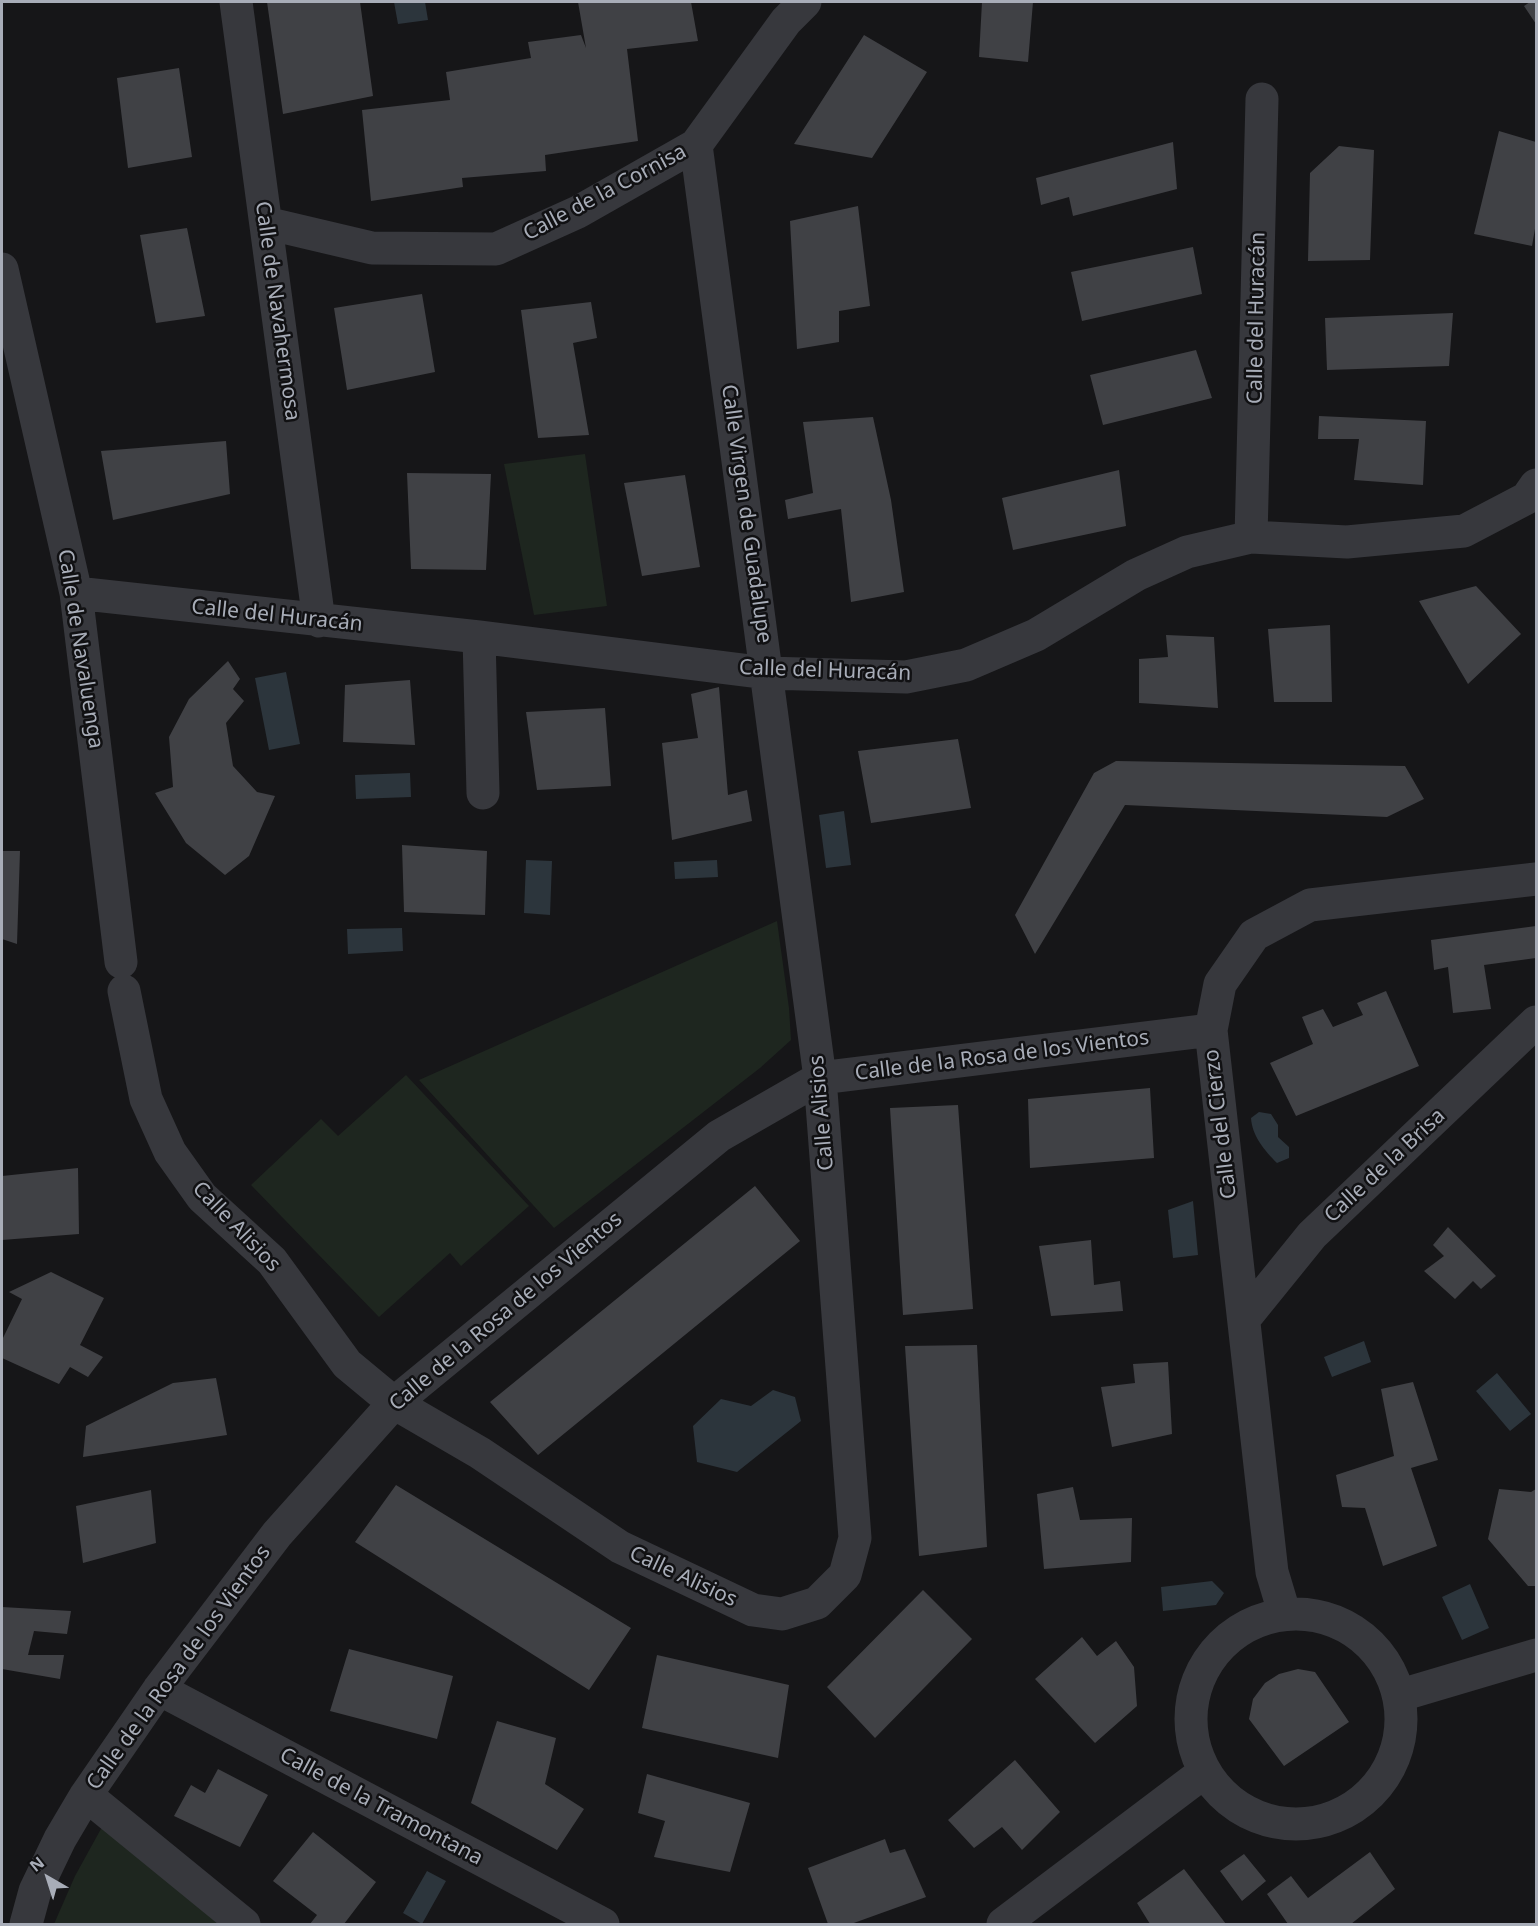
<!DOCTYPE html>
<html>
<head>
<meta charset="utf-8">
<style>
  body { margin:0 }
  #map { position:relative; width:1538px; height:1926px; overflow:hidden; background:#161618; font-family:"Noto Sans",sans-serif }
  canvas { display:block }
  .frame { position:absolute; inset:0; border:3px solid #a8adb8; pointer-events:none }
  .north { position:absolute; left:18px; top:1848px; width:60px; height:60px; -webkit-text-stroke:4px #111113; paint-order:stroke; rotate:321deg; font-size:16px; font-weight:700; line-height:24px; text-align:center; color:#a8adb8 }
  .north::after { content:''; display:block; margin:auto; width:21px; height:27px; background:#a8adb8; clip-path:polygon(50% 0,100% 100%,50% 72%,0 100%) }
</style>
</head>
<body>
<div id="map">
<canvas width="1538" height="1926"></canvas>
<div class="frame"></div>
<div class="north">N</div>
</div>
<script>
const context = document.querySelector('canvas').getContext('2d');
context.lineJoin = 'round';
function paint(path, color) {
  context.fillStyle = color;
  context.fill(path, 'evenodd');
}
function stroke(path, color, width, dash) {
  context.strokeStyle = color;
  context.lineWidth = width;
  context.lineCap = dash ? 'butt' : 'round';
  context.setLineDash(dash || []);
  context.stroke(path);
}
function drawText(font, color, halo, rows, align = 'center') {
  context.font = font + ' "Noto Sans",sans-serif';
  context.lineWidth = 5;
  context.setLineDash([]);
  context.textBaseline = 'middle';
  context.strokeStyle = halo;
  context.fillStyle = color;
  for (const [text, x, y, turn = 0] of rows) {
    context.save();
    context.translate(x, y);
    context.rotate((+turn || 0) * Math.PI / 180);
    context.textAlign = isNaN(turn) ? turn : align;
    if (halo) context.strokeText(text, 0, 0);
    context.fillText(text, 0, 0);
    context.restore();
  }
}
paint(new Path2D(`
  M 585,454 L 607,606 L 534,615 L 504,464 Z
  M 777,921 L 789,1008 L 791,1040 L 760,1068 L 554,1228 L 419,1080 Z
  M 406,1075 L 529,1206 L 461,1266 L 450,1253 L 379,1317 L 251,1185 L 321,1119 L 338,1136 Z
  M 102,1827 L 219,1924 L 54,1924 L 75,1876 Z`), '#1e261f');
paint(new Path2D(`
  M 394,2 L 425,2 L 428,20 L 398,24 Z
  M 286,672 L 300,744 L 269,750 L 255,678 Z
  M 410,773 L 411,797 L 356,799 L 355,775 Z
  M 844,811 L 851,865 L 826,868 L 819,815 Z
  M 526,860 L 552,861 L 550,915 L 524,913 Z
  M 717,860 L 718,877 L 675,879 L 674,862 Z
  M 402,928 L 403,951 L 348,954 L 347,929 Z
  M 1259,1112 L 1271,1114 L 1278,1125 L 1278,1137 L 1289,1147 L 1289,1158 L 1277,1163 C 1265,1151 1252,1136 1251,1118 Z
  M 1193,1201 L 1198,1255 L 1173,1258 L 1168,1210 Z
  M 1364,1341 L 1371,1362 L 1332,1377 L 1324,1357 Z
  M 1497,1373 L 1531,1414 L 1510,1431 L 1476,1391 Z
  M 773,1390 L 795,1397 L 801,1421 L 737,1472 L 697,1462 L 693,1426 L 721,1399 L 751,1406 Z
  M 1212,1581 L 1224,1593 L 1216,1605 L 1163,1611 L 1161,1587 Z
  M 1470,1584 L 1489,1628 L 1462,1640 L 1442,1597 Z
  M 427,1871 L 446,1881 L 422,1924 L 403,1913 Z`), '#2c353c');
paint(new Path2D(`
  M 267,2 L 360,2 L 373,96 L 283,114 Z
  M 578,2 L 691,2 L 698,41 L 627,49 L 638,141 L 545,155 L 546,171 L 462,178 L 463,187 L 371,201 L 362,110 L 450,100 L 446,72 L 531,58 L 528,42 L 581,35 L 586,48 Z
  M 982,2 L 1033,2 L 1028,62 L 979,57 Z
  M 1530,2 L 1536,2 L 1536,24 L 1524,6 Z
  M 864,35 L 927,72 L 872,158 L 794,144 Z
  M 179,68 L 192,157 L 128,168 L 117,78 Z
  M 1499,131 L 1536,142 L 1536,223 L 1532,246 L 1474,234 Z
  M 1173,142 L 1177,189 L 1073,216 L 1069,197 L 1041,205 L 1036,178 Z
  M 1339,146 L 1374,150 L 1370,260 L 1308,261 L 1310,173 Z
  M 858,206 L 870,306 L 839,311 L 839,342 L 797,349 L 790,221 Z
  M 187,228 L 205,316 L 156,323 L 140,235 Z
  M 1193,247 L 1202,294 L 1082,321 L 1071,272 Z
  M 422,294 L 435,372 L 347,390 L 334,308 Z
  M 591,302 L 597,338 L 573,343 L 589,435 L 538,438 L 521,310 Z
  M 1453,313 L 1449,366 L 1327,370 L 1325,318 Z
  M 1196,350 L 1212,398 L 1103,425 L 1090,375 Z
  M 1319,416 L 1426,421 L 1423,485 L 1354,480 L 1359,439 L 1318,439 Z
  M 873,417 L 891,500 L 904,592 L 851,602 L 841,509 L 788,519 L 785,500 L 813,493 L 803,422 Z
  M 226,441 L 230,494 L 113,520 L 101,451 Z
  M 1119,470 L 1126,526 L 1013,550 L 1002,498 Z
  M 407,473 L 491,474 L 486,570 L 411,569 Z
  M 685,475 L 700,567 L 642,576 L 624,483 Z
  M 1476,586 L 1521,634 L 1468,684 L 1419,601 Z
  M 1330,625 L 1332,702 L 1274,702 L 1268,629 Z
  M 1166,635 L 1214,637 L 1218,708 L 1139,703 L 1139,659 L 1168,657 Z
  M 228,661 L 240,679 L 233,689 L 244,701 L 226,723 L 233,766 L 257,792 L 275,796 L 249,856 L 225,875 L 186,843 L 155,793 L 173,787 L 169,737 L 189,699 Z
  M 410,680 L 415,745 L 343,742 L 345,685 Z
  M 719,687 L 728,795 L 747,790 L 752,821 L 672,840 L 662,743 L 698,738 L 691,694 Z
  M 605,708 L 611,786 L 537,790 L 526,712 Z
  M 958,739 L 971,808 L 871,823 L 858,751 Z
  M 1116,761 L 1405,766 L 1424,799 L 1387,817 L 1125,805 L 1035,954 L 1015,915 L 1094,773 Z
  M 402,845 L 487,851 L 485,915 L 404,912 Z
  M 2,851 L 20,851 L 17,944 L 2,939 Z
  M 1536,926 L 1536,958 L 1484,965 L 1491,1009 L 1453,1013 L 1448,967 L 1434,970 L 1431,940 Z
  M 1386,991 L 1419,1066 L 1296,1116 L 1270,1063 L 1313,1044 L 1302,1017 L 1323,1009 L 1333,1027 L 1363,1015 L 1357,1003 Z
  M 1150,1088 L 1154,1158 L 1030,1168 L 1028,1099 Z
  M 958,1105 L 973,1309 L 903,1315 L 890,1108 Z
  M 78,1168 L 79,1234 L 2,1240 L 2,1176 Z
  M 755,1186 L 800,1241 L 538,1455 L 490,1402 Z
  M 1448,1227 L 1496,1276 L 1481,1289 L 1473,1281 L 1455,1299 L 1424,1271 L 1444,1256 L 1433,1245 Z
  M 1091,1240 L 1094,1285 L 1120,1281 L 1123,1311 L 1051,1316 L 1039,1246 Z
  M 51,1272 L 104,1298 L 80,1345 L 103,1357 L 88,1377 L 70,1367 L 59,1384 L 2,1358 L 2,1340 L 22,1299 L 9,1292 Z
  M 977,1345 L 987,1547 L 919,1556 L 905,1346 Z
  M 1168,1362 L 1172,1434 L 1112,1447 L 1101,1387 L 1135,1383 L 1133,1364 Z
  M 216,1378 L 227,1435 L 83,1457 L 86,1426 L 173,1383 Z
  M 1413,1382 L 1438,1460 L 1411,1468 L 1437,1546 L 1383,1566 L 1365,1508 L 1342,1507 L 1336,1475 L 1394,1456 L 1381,1389 Z
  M 396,1485 L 631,1628 L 589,1690 L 355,1542 Z
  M 1073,1487 L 1080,1520 L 1132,1518 L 1131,1562 L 1044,1569 L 1037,1494 Z
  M 1499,1489 L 1531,1492 L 1536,1489 L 1536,1586 L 1528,1586 L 1488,1539 Z
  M 151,1490 L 156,1543 L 83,1563 L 76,1506 Z
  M 923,1590 L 972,1639 L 875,1738 L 827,1687 Z
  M 2,1607 L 71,1611 L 67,1634 L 34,1631 L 28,1655 L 64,1655 L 60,1679 L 2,1669 Z
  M 1082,1637 L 1097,1656 L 1116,1641 L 1134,1667 L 1137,1706 L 1095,1743 L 1035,1679 Z
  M 349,1649 L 453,1676 L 437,1739 L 330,1711 Z
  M 657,1655 L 789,1685 L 778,1758 L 642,1728 Z
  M 1298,1669 L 1315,1672 L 1349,1722 L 1284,1766 L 1249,1719 L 1253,1699 L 1265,1683 L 1279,1674 Z
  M 497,1721 L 556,1738 L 545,1784 L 584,1809 L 557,1850 L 471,1803 Z
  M 1015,1760 L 1060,1812 L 1022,1850 L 1002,1827 L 974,1848 L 948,1820 Z
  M 218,1769 L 268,1795 L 240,1847 L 174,1816 L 191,1785 L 205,1793 Z
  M 647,1774 L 750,1803 L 730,1872 L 654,1857 L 665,1821 L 638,1813 Z
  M 313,1832 L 376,1882 L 344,1924 L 310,1924 L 317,1915 L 273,1881 Z
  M 885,1839 L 890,1853 L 905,1849 L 926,1897 L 851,1924 L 828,1924 L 808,1868 Z
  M 1370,1852 L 1395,1889 L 1351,1924 L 1288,1924 L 1267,1894 L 1291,1876 L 1308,1898 Z
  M 1244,1854 L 1266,1881 L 1242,1901 L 1220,1871 Z
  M 1184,1869 L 1226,1924 L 1150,1924 L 1137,1903 Z`), '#404145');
stroke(new Path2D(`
  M 236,2 L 319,621
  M 266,223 L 372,248 L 496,249 L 578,212 L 696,145 L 786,21 L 805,2
  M 2,269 L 76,593 L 121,962
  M 1251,537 L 1262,99
  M 76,593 L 479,637 L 767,673 L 906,677 L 966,665 L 1036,635 L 1136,575 L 1187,552 L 1251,537 L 1347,542 L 1464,531 L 1527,498 L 1536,485
  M 479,637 L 483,793
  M 124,991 L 146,1099 L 170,1152 L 202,1197 L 272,1261 L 347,1364 L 394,1403 L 480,1453 L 620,1547 L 753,1610 L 782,1614 L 817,1603 L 845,1575 L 855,1538 L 820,1078 L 696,145
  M 1244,1319 L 1312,1235 L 1536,1022
  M 1284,1612 L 1272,1572 L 1211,1030 L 1220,984 L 1254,935 L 1310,905 L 1536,879
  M1191 1719a105 105 0 1 1 210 0a105 105 0 1 1-210 0Z
  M 159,1689 L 603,1924
  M 1401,1695 L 1536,1655
  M 86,1795 L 244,1924
  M 26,1924 L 35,1891 L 60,1839 L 86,1795 L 159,1689 L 277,1534 L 394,1403 L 719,1136 L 820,1078 L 1211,1030
  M 1003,1924 L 1203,1773`), '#37383d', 33);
drawText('21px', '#a8adb8', '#111113', [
  ["Calle de la Cornisa",605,193,-28],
  ["Calle de Navahermosa",277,311,82],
  ["Calle del Huracán",1257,318,-89],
  ["Calle Virgen de Guadalupe",746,514,82],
  ["Calle del Huracán",277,616,6],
  ["Calle de Navaluenga",80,649,81],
  ["Calle del Huracán",825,671,2],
  ["Calle de la Rosa de los Vientos",1002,1056,-7],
  ["Calle Alisios",822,1113,-95],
  ["Calle del Cierzo",1221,1124,-97],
  ["Calle de la Brisa",1385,1166,-43],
  ["Calle Alisios",236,1227,46],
  ["Calle de la Rosa de los Vientos",506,1312,-40],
  ["Calle Alisios",683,1577,25],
  ["Calle de la Rosa de los Vientos",179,1668,-54],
  ["Calle de la Tramontana",381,1807,28]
]);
</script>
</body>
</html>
